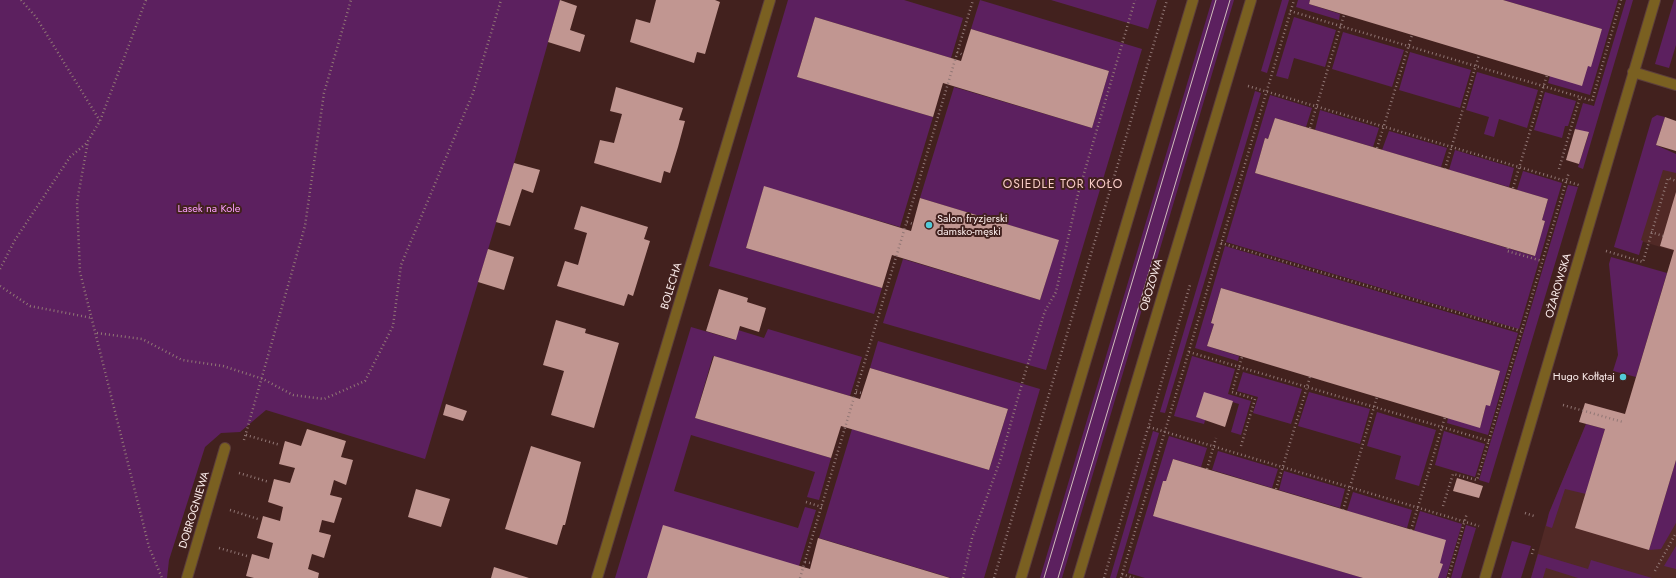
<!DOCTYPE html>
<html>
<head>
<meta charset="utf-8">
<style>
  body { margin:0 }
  canvas { display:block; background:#42211e }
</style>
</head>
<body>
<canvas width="1676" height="578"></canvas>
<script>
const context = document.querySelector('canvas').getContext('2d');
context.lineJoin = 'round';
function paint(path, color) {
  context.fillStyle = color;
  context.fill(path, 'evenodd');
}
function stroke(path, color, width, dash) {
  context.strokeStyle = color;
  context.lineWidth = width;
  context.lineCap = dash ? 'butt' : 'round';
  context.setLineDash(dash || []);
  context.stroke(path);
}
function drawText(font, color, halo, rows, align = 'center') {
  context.font = font + ' Jost,sans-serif';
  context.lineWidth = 4;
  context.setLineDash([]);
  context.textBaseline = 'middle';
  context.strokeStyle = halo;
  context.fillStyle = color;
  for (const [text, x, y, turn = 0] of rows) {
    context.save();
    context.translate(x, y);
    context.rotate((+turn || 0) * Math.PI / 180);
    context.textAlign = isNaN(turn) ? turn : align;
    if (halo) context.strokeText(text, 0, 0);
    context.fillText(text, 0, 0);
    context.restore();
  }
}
paint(new Path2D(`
  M 1658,158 L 1676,163 L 1676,578 L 1531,578 L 1549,513 L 1586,424 L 1619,433 L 1674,251 L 1634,239 Z`), '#512926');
paint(new Path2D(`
  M 0,0 L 560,0 L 514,163 L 425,459 L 266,410 L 240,432 L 221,433 L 205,447 L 169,560 L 167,578 L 0,578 Z
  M 788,0 L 904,0 L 963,18 L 951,58 L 815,17 L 797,77 L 933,117 L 900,227 L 764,187 L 746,248 L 882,288 L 874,314 L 709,266 Z
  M 980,0 L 1142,49 L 1046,370 L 883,323 L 903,259 L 1040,300 L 1058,240 L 920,198 L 954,87 L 1092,128 L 1109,71 L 971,29 Z
  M 1051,0 L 1157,0 L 1148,29 Z
  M 1212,0 L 1234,0 L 1062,578 L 1040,578 Z
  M 1282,0 L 1289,0 L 1267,73 L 1261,71 Z
  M 1298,0 L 1310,0 L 1309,4 L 1340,14 L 1339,20 L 1296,7 Z
  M 1503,0 L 1618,0 L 1590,95 L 1548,83 L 1550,76 L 1588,66 L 1602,29 Z
  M 1626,0 L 1633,0 L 1583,169 L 1578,167 L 1589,133 L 1575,129 L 1583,103 L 1594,106 Z
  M 1674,0 L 1676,0 L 1676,45 L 1669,68 L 1655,64 Z
  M 1294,17 L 1336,30 L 1325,67 L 1294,58 L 1288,79 L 1276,76 Z
  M 1343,32 L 1404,50 L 1392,87 L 1332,69 Z
  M 1410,52 L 1471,70 L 1460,108 L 1399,90 Z
  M 1477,72 L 1538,90 L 1527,128 L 1499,119 L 1494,137 L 1484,134 L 1489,117 L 1466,110 Z
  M 1255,91 L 1261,93 L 1165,413 L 1160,412 Z
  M 1545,92 L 1576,101 L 1568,126 L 1565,126 L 1562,138 L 1534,130 Z
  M 1270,95 L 1312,108 L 1306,127 L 1275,118 L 1268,139 L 1265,138 L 1255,173 L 1534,256 L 1545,221 L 1542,220 L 1548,199 L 1517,190 L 1523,171 L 1562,183 L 1519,329 L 1226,242 Z
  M 1320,110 L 1379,128 L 1373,147 L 1315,130 Z
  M 1657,115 L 1665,117 L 1656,145 L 1676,154 L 1676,173 L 1663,170 L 1641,240 L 1643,241 L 1639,255 L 1614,247 L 1652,118 Z
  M 1389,131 L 1447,148 L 1441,167 L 1382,150 Z
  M 1455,150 L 1514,168 L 1509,187 L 1449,170 Z
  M 1568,185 L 1578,187 L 1489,483 L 1479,480 Z
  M 1225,246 L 1518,333 L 1488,435 L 1447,423 L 1448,418 L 1480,427 L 1486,405 L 1490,405 L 1500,371 L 1221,288 L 1211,322 L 1214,324 L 1207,346 L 1239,356 L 1238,361 L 1195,348 Z
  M 1611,257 L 1667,273 L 1636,377 L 1613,371 L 1618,355 L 1609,264 Z
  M 691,327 L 735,340 L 738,330 L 764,338 L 768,329 L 862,357 L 850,396 L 713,356 L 695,418 L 831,458 L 819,500 L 807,497 L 815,472 L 691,435 L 674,491 L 798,528 L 805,507 L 816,510 L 799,566 L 647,578 L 615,578 Z
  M 878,341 L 1040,389 L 984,578 L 951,578 L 819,538 L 852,429 L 989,470 L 1008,409 L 870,368 Z
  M 1192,356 L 1235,369 L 1228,394 L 1251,401 L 1241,435 L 1231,432 L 1239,404 L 1212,396 L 1204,424 L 1174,416 Z
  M 1243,372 L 1302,389 L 1291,424 L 1253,413 L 1258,397 L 1237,391 Z
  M 1309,392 L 1370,409 L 1360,444 L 1298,426 Z
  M 1377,412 L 1436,430 L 1419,486 L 1395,479 L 1401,456 L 1367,446 Z
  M 1586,424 L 1605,429 L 1586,494 L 1565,489 L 1552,528 L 1546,526 L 1549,513 Z
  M 1153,431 L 1159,433 L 1116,578 L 1110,578 Z
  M 1444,431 L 1485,444 L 1475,477 L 1435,465 Z
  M 1169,436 L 1207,448 L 1201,467 L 1173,459 L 1166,481 L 1163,481 L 1153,515 L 1363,578 L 1145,578 L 1128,573 Z
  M 1218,451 L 1278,469 L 1272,488 L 1212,470 Z
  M 1676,460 L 1676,523 L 1661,549 L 1649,550 Z
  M 1284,471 L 1345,489 L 1340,508 L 1279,490 Z
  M 1353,492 L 1412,510 L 1407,528 L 1347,511 Z
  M 1420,511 L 1462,524 L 1446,578 L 1438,578 L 1442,564 L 1440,563 L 1414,531 Z
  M 1466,525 L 1476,528 L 1461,578 L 1451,578 Z
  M 1512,541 L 1531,546 L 1521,578 L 1501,578 Z
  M 1676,546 L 1676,569 L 1664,566 Z
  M 1538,554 L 1588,569 L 1591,560 L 1652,578 L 1578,578 L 1546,568 L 1543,578 L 1531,578 Z`), '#5c205f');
paint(new Path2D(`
  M 560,0 L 577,6 L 570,30 L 585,35 L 580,52 L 548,42 Z
  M 656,0 L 715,0 L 720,2 L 705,54 L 697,52 L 694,63 L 630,42 L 636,19 L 650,23 Z
  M 1310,0 L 1503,0 L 1602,29 L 1591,67 L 1588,66 L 1582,86 L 1309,4 Z
  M 815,17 L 961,61 L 971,29 L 1109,71 L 1092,128 L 943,83 L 933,117 L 797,77 Z
  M 616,87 L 683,108 L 679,120 L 685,121 L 678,147 L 670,173 L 664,171 L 661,183 L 594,163 L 600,140 L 614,143 L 622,114 L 610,111 Z
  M 1665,117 L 1676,121 L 1676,151 L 1656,145 Z
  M 1275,118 L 1548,199 L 1542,220 L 1545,221 L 1535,256 L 1255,173 L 1265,138 L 1268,139 Z
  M 1575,129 L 1589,132 L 1579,164 L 1566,160 Z
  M 514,163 L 540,170 L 533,193 L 522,189 L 510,226 L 496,222 Z
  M 764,186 L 911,231 L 920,198 L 1059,240 L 1040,300 L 892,255 L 882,288 L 746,248 Z
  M 1676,192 L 1676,460 L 1649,550 L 1575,528 L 1605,429 L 1579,422 L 1585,403 L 1625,414 L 1674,250 L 1660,246 Z
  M 581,206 L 648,227 L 644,239 L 650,241 L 633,296 L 628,294 L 624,306 L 557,286 L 565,261 L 578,265 L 587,233 L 574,229 Z
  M 488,249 L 514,257 L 504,290 L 478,282 Z
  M 1221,288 L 1500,371 L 1490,406 L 1486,405 L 1480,428 L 1207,346 L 1214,324 L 1211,323 Z
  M 719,289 L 748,298 L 747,302 L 766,308 L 759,332 L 740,326 L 736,340 L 706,331 Z
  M 556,320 L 586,329 L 585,333 L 619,343 L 594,428 L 551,415 L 564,371 L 543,365 Z
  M 714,356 L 860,399 L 870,368 L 1008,409 L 989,470 L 841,426 L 831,458 L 695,418 Z
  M 1204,392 L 1233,401 L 1225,427 L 1196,417 Z
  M 446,404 L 467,411 L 463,421 L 443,415 Z
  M 307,429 L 346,441 L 341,457 L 353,460 L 346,485 L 334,480 L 330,495 L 342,498 L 334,523 L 322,520 L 319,532 L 331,535 L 324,558 L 312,554 L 308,569 L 319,573 L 318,578 L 254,578 L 246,576 L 252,554 L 269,559 L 273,543 L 257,538 L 263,516 L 280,521 L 283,507 L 268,502 L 274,479 L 290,483 L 295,468 L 279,464 L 285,441 L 301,446 Z
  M 531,446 L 581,462 L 565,525 L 563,525 L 557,545 L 505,529 Z
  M 1173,459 L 1446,540 L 1440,563 L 1443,564 L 1438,578 L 1363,578 L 1153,516 L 1163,481 L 1166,481 Z
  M 1457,478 L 1483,486 L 1479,498 L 1453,491 Z
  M 416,489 L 450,499 L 441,527 L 408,517 Z
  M 663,525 L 810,569 L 818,538 L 950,578 L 647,578 Z
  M 494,567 L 529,578 L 491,578 Z`), '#c19691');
const minor = new Path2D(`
  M 1633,72 L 1676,85
  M 187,578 L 225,448
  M 597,578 L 770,0
  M 1021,578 L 1193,0
  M 1078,578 L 1251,0
  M 1485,578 L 1655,0`);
stroke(minor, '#5c3e3b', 12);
stroke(new Path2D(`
  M 21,0 L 36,17 L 100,121
  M 146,0 L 100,121 L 88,141 L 77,202 L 80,272 L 149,547 L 162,578
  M 1290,11 L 1580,97
  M 957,52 L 963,55
  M 1248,86 L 1579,185
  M 1310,128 L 1344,15
  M 1377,148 L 1412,35
  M 1445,169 L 1479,55
  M 1559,169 L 1580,97 L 1592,101 L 1621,0
  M 1513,188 L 1547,75
  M 907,222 L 913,224
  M 1651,232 L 1663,236
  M 1221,243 L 1521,331
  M 1508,248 L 1507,251 L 1542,261
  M 1606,251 L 1643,262 L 1668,178 L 1676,181
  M 0,269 L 15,240 L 70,157 L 88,142
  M 0,286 L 30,306 L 92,318
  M 97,333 L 142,339 L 182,360 L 223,366 L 263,379 L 293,395 L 324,399 L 365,381 L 393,326 L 401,265 L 473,93 L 501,0
  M 1189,352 L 1489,441
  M 856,392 L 862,393
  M 1563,405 L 1623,422
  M 1149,427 L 1479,526
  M 246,435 L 280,445
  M 244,440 L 305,226 L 324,93 L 351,0
  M 1241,446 L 1255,399 L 1232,392 L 1242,357
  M 1207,469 L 1216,438
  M 239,473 L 269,482
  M 1276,489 L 1310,377
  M 806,502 L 822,507
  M 1443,506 L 1453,474 L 1477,480 L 1569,172
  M 230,510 L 258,519
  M 1343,510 L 1377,397
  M 1525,513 L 1534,516
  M 1411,530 L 1445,417
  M 219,548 L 247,556
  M 1532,554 L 1534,547
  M 805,562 L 811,563
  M 1655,571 L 1676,533
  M 1122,574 L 1134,578
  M 800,578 L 973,0
  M 963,578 L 972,538 L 1001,458 L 1025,373 L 1045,311 L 1056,292 L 1078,194 L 1135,0
  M 994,578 L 1167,0
  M 1104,578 L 1190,285
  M 1121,578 L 1294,0
  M 1448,578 L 1467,513`), '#917775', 2.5, [1, 3]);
stroke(minor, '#7a6021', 10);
stroke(new Path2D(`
  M 1044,578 L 1216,0
  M 1058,578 L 1230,0`), '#d1bebc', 1);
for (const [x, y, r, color] of [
  [929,225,4,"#52cbd9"],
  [1623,377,4,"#52cbd9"]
]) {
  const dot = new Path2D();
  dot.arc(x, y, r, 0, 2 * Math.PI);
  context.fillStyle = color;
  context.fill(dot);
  stroke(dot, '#42211e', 1.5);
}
drawText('11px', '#fb9ffd', '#42211e', [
  ["Lasek na Kole",209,209]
]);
drawText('11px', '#fcedec', '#42211e', [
  ["Salon fryzjerski",937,219],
  ["damsko-męski",937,232],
  ["Hugo Kołłątaj",1615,377,"right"]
], 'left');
drawText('11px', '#fcedec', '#42211e', [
  ["OBOZOWA",1152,285,-73],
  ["BOLECHA",672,286,-73],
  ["OŻAROWSKA",1559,286,-74],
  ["DOBROGNIEWA",195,510,-73]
]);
context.letterSpacing = '1px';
drawText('12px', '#facdc7', '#42211e', [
  ["OSIEDLE TOR KOŁO",1063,185]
]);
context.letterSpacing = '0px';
</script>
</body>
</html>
